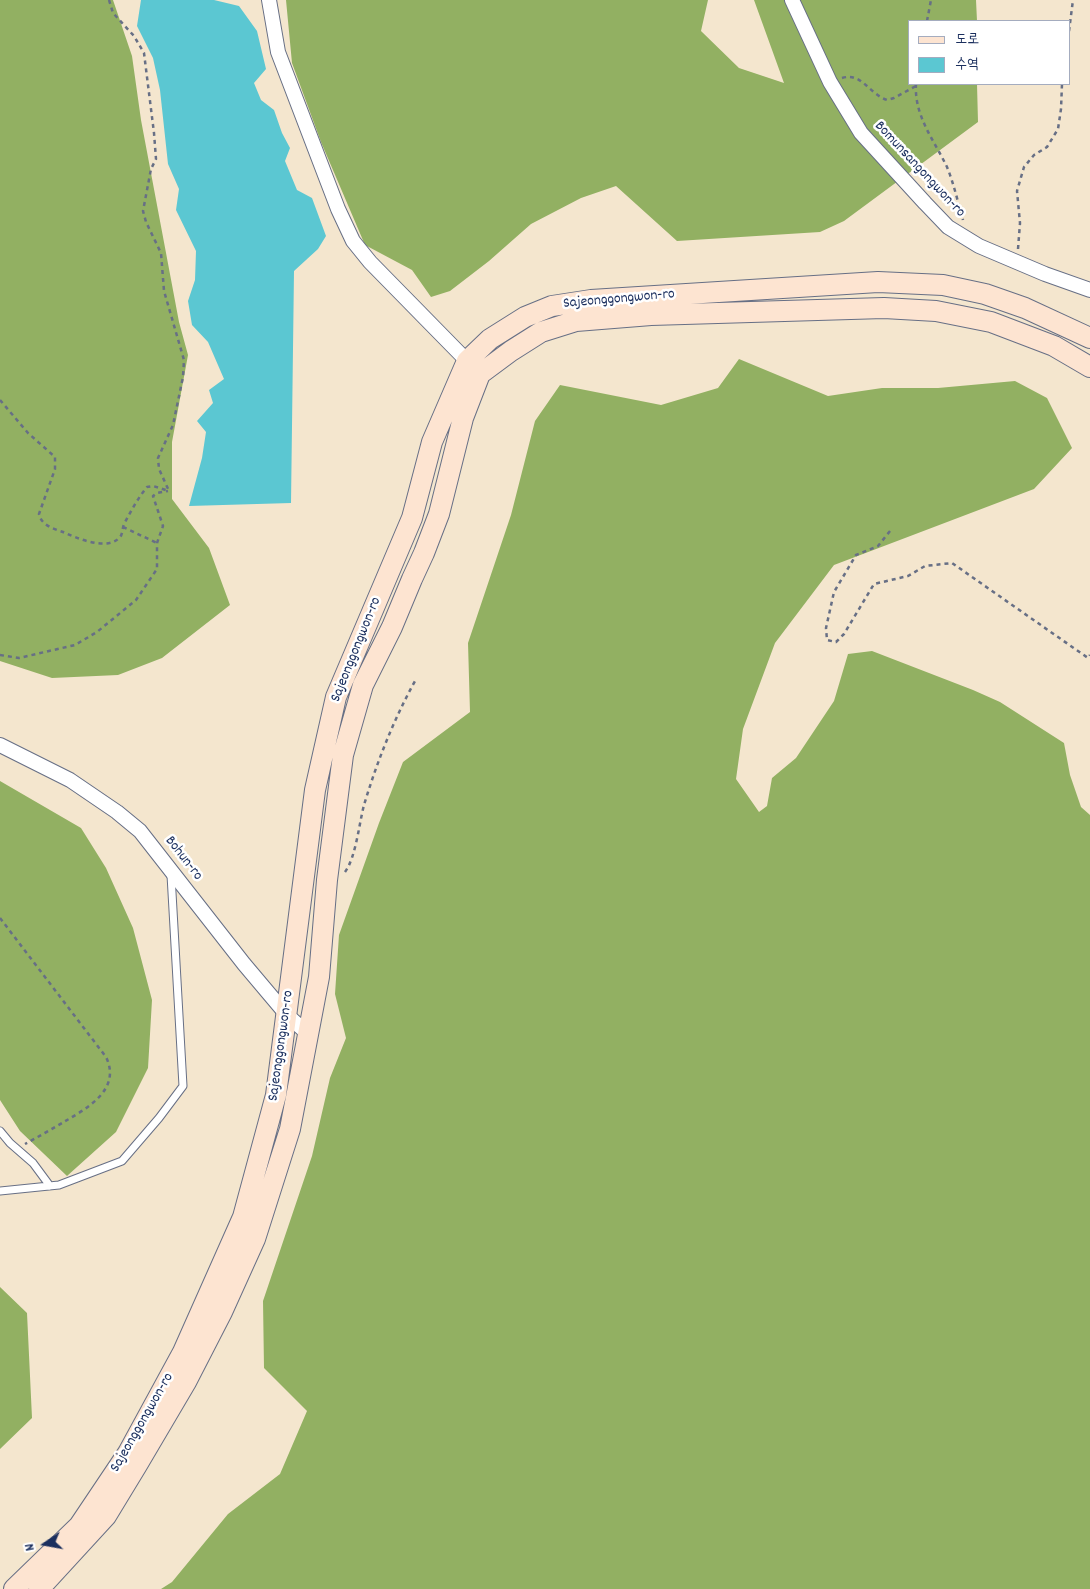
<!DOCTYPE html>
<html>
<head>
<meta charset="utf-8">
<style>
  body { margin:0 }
  #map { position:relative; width:1090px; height:1589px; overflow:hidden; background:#f4e6ce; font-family:Dekko,"Poor Story",sans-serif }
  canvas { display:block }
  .legend { position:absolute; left:908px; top:20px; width:162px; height:65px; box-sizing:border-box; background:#fff; border:1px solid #a4acbf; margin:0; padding:6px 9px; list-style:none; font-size:15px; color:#1b2f5e }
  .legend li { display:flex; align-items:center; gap:10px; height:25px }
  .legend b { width:25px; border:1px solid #a4acbf }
  .north { position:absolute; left:20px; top:1519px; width:50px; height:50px; -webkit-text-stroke:4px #fff; paint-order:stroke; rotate:258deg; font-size:14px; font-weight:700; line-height:20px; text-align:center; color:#1b2f5e }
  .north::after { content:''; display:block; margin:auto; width:18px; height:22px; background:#1b2f5e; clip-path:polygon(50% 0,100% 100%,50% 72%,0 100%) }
</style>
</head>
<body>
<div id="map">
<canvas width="1090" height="1589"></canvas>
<ul class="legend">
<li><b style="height:6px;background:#fde4d1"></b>도로</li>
<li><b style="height:14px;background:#5bc7d2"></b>수역</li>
</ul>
<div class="north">N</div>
</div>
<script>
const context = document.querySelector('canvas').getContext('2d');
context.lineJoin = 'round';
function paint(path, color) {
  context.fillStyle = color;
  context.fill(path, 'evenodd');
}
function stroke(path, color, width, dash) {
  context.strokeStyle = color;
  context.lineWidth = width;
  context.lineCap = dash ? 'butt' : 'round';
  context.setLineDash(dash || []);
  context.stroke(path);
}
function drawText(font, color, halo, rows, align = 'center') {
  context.font = font + ' Dekko,sans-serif';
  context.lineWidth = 5;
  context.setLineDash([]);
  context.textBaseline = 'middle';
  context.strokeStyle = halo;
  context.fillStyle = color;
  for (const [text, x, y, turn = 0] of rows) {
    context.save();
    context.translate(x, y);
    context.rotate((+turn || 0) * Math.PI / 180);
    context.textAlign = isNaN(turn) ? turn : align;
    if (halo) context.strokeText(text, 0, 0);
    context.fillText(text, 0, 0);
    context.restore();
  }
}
paint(new Path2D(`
  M 0,0 L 113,0 L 132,56 L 141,120 L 179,322 L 188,355 L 172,442 L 172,499 L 209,548 L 230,605 L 162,658 L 118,675 L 52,678 L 0,661 Z
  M 286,0 L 708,0 L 701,31 L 739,68 L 784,83 L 754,0 L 976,0 L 977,21 L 909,21 L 909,84 L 977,84 L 978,122 L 844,221 L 820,232 L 677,241 L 616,186 L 581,198 L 531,224 L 489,261 L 450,291 L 431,297 L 412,270 L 365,245 L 321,142 L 292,63 Z
  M 739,359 L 828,396 L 882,388 L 938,388 L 1015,381 L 1047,398 L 1072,448 L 1034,489 L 834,565 L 775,643 L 743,729 L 736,779 L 759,812 L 767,806 L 772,778 L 796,758 L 834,701 L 848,654 L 872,651 L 973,690 L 1000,702 L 1064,743 L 1070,775 L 1081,807 L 1090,815 L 1090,1589 L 161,1589 L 172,1582 L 228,1514 L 280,1474 L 307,1411 L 264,1368 L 263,1301 L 312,1156 L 330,1078 L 346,1038 L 335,994 L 339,935 L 379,823 L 403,762 L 470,712 L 468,643 L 511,515 L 535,421 L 560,385 L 661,405 L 718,388 Z
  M 0,781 L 81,828 L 106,868 L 133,928 L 152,1000 L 148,1068 L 116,1132 L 67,1176 L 20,1131 L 0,1100 Z
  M 0,1287 L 27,1313 L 32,1418 L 0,1449 Z`), '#92b062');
paint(new Path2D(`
  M 141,0 L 214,0 L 239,6 L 257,31 L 266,69 L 254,83 L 261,100 L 274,110 L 282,133 L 290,148 L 285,161 L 297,190 L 312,198 L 326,236 L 318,249 L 294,271 L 291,503 L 189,506 L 202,458 L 206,432 L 197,421 L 213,403 L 209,390 L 224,379 L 208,342 L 192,325 L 188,301 L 195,280 L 196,251 L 176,210 L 179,189 L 168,164 L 160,90 L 153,58 L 137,26 Z`), '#5bc7d2');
const lane = new Path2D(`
  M 0,1131 L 10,1143 L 33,1163 L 50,1186
  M 0,1191 L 59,1185 L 122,1161 L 159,1118 L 183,1086 L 171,875`);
const street = new Path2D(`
  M 269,0 L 278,52 L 338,209 L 353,241 L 370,262 L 472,366
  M 792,0 L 830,82 L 861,133 L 925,203 L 948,227 L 979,246 L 1045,274 L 1090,290
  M 0,745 L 70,780 L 117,812 L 140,831 L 244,964 L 287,1015 L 307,1033`);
const secondary = new Path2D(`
  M 14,1589 L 79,1526 L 128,1453 L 183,1352 L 243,1217 L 276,1095 L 315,790 L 336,697 L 412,518 L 432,442 L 467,361 L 490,339 L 525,317 L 552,306 L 591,300 L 878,282 L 943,285 L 985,294 L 1025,308 L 1090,338
  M 39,1589 L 106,1516 L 137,1465 L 186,1382 L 222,1312 L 255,1239 L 290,1129 L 319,977 L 327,880 L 343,755 L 363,685 L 392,627 L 412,579 L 424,553 L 439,514 L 463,418 L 480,374 L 511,351 L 541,332 L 576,321 L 651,315 L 884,308 L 936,311 L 991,322 L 1054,346 L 1090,367`);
stroke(lane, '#676f85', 9);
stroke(street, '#676f85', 16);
stroke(secondary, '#676f85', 22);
stroke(new Path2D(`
  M 109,0 L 113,13 L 134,36 L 144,53 L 154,133 L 156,159 L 151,169 L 143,211 L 146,222 L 161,253 L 164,291 L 184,360 L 183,377 L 173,425 L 158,458 L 159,469 L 169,491
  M 927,21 L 931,0
  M 1069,31 L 1073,0
  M 842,78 C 862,72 869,94 887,100 L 894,98 L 916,86
  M 916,84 C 914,116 934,140 947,167 C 954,184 958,203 963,220
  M 1018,249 L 1020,223 L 1017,191 L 1024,167 L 1034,155 L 1047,147 L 1058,129 L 1061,109 L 1062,84
  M 0,400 L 28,433 L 55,457 L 55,469 L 39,514 C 41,525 54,529 63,532 C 76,538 107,551 119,538 C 123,535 122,529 124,524 C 131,511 138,498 147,487 L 153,486 L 169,491
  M 123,527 L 157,543
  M 890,531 L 878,546 L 856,555 L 834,592 L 826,628 L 827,640 L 836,642 L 844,634 L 874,584 L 908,576 L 925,566 L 952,563 L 1088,658 L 1090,655
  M 0,655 L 19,658 L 75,645 L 97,632 L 136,600 L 157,569 L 157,543 L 163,526 L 153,496 L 157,493 L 168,491
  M 345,872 C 356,857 359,824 364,805 C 377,762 393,721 415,681
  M 0,918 L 106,1057 C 122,1090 86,1109 62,1123 C 50,1130 38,1137 25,1144`), '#676f85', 2.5, [4, 4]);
stroke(lane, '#fff', 7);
stroke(street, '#fff', 14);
stroke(secondary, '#fde4d1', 20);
drawText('15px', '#1b2f5e', '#fff', [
  ["Bomunsangongwon-ro",919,170,47],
  ["Sajeonggongwon-ro",619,300,-5],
  ["Sajeonggongwon-ro",357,650,-68],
  ["Bohun-ro",183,859,52],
  ["Sajeonggongwon-ro",282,1046,-82],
  ["Sajeonggongwon-ro",143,1423,-60]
]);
</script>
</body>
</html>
